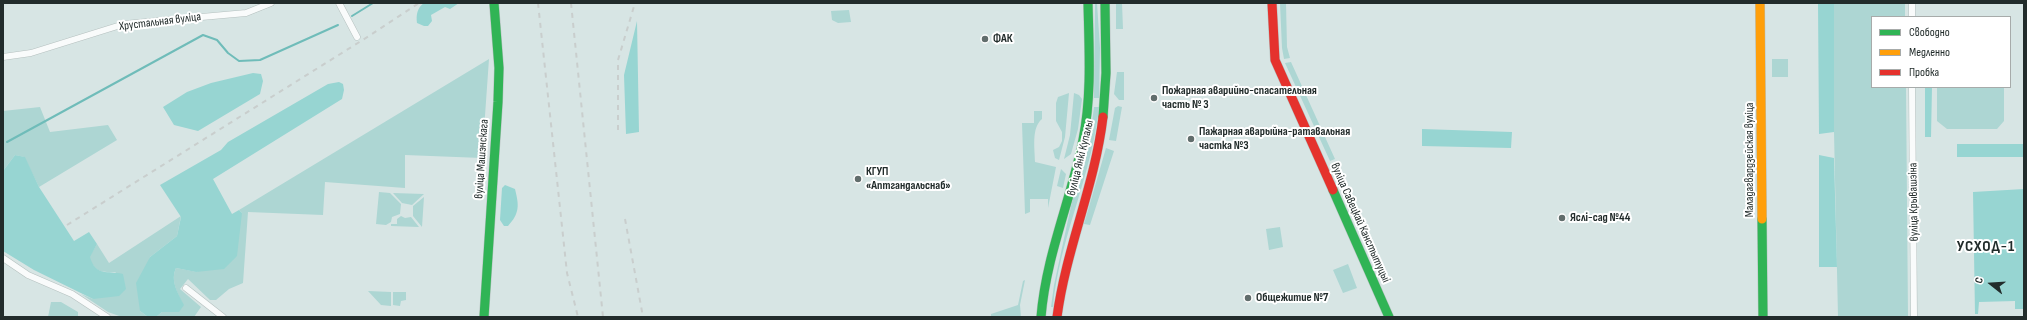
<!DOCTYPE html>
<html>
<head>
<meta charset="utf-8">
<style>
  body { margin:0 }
  #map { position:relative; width:2027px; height:320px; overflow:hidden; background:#d7e5e4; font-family:"Sofia Sans Condensed",sans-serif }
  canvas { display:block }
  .frame { position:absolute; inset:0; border:4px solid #222c2b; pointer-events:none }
  .legend { position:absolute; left:1871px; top:16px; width:140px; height:72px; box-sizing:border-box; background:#fff; border:1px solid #a7abaa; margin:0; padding:5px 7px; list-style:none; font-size:12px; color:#222c2b }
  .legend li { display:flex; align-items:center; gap:8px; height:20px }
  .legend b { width:20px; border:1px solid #a7abaa }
  .north { position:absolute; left:1971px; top:264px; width:40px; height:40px; -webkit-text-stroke:3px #fff; paint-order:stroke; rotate:287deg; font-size:11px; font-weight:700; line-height:16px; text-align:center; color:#222c2b }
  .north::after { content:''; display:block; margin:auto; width:14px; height:18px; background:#222c2b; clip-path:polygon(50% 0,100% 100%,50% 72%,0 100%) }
</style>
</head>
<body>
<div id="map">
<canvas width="2027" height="320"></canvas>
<div class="frame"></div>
<ul class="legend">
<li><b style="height:5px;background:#30b455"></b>Свободно</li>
<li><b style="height:5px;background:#ff9f0a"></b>Медленно</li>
<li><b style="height:5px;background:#e5322d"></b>Пробка</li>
</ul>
<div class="north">С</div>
</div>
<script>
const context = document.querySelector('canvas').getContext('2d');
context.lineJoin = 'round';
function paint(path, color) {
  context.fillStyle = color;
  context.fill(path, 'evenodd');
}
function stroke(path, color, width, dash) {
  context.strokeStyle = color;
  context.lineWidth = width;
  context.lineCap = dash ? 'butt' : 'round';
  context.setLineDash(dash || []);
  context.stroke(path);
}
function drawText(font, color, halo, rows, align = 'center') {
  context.font = font + ' "Sofia Sans Condensed",sans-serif';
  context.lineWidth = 4;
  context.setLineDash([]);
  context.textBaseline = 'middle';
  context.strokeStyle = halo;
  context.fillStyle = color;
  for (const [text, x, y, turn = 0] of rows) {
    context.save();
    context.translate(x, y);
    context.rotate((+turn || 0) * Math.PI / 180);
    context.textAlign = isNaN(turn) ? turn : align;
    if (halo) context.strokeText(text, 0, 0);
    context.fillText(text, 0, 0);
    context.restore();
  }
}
paint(new Path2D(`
  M 1095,3 L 1097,3 L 1100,48 L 1099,98 L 1094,98 Z
  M 1116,3 L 1122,3 L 1123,29 L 1116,29 Z
  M 1280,3 L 1286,3 L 1287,47 L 1290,58 L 1284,59 L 1282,48 Z
  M 1834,3 L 1905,3 L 1905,17 L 1872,17 L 1872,87 L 1906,87 L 1908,317 L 1838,317 L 1834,132 Z
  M 849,10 L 851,22 L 838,23 L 832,20 L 831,11 Z
  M 489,59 L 482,158 L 405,155 L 405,188 L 325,182 L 323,215 L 248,212 L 243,283 L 229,289 L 216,300 L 210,300 L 188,279 L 180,289 L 201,307 L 194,317 L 156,317 L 162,312 L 183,305 C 178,293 170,281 176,268 L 197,272 L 242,213 L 239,210 Z
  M 1772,59 L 1788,59 L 1788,77 L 1772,77 Z
  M 1291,62 L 1335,159 L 1330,161 L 1285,63 Z
  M 1117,72 L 1124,72 L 1124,100 L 1119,100 L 1114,94 Z
  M 1937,87 L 2004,87 L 2004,121 L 1997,129 L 1947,129 L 1937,121 Z
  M 1069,93 L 1065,137 L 1059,160 L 1055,158 L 1053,150 L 1059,147 L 1062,141 L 1062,132 L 1056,121 L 1056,103 L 1058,97 Z
  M 1074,93 L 1079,95 L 1082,99 L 1078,129 L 1071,154 L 1064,159 L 1070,135 Z
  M 1118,106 L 1122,107 L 1116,141 L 1109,140 L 1115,108 Z
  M 40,107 L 50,132 L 108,125 L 117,140 L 39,187 L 24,157 L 15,155 L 3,171 L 3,111 Z
  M 1094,107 L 1099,107 C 1092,176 1059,239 1053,307 L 1051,307 L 1054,285 L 1071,206 L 1090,138 Z
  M 1034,111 L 1042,111 L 1042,119 C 1031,128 1035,149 1035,162 L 1056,167 L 1048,208 L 1048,199 L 1030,199 L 1030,212 L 1025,214 L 1022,123 L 1034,123 Z
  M 1106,148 L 1114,151 L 1090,225 L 1084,224 Z
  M 1061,169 L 1066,174 L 1063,188 L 1057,186 Z
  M 379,192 L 390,193 L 401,204 L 400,214 L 392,217 L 391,222 L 386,225 L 376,224 Z
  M 393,193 L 424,194 L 412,205 L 402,203 Z
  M 424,197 L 422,227 L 413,216 L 413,206 Z
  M 181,216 L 177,236 L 150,257 L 140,311 L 148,317 L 122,317 L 108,312 L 81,294 L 93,299 L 116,272 C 101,272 95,273 89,257 L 97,244 L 109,263 Z
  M 401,216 L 405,218 L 411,217 L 419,227 L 391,226 L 391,224 L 397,224 L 397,219 Z
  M 1280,227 L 1283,247 L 1269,250 L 1266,229 Z
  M 1348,264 L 1357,288 L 1343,293 L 1333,270 Z
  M 1025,280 L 1020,305 L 1021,317 L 991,317 L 991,314 L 1018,305 L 1023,281 Z
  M 368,291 L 391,292 L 391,306 L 381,305 Z
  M 393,292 L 406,292 L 406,300 L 401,301 L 400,306 L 393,305 Z
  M 51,302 L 61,302 L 78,312 L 78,317 L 48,317 Z`), '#add6d3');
paint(new Path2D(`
  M 424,3 L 459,3 L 450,9 L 445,7 L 431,15 L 432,21 L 428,26 L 424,26 L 417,23 C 416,15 417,8 424,3 Z
  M 1818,3 L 1834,3 L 1834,132 L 1819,134 Z
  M 637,21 L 639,132 L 626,134 L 624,75 Z
  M 253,73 L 261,74 L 263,81 L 260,94 L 198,131 L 174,125 L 163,107 L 187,92 L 211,83 Z
  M 339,82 L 343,84 L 344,90 L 342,99 L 213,179 L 232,214 L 239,210 L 242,213 L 237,256 L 224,269 L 196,272 L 176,268 C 170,281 178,293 184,305 L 179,312 L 162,312 L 156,317 L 148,317 L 140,311 L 136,283 L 150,257 L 177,236 L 181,217 L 160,185 L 221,150 L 228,142 L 328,84 Z
  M 1925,87 L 1932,87 L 1931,137 L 1925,137 Z
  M 1422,129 L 1512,132 L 1511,148 L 1422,146 Z
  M 1957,144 L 2024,144 L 2024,157 L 1957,157 Z
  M 15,155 L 25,157 L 39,187 L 74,241 L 89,232 L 97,244 L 90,257 C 96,277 107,270 123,274 L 126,289 L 119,296 L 93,299 L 34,270 L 3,251 L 3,171 Z
  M 1819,155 L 1834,158 L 1837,267 L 1819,267 Z
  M 505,185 L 515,189 C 519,205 520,213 508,226 L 504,226 L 500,220 L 502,188 Z
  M 2024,189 L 2024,309 L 2015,309 L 2015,301 L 1979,302 L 1978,314 L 1975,314 L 1973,192 Z`), '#97d5d2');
stroke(new Path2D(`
  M 352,16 L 373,3
  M 7,142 L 203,35 L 217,40 L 228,53 L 239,61 L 260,60 L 338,25`), '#6fbcb9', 2);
const street = new Path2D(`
  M 339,3 L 357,37
  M 1912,3 L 1912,17
  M 3,57 L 31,53 L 124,24 L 246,13 L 271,3
  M 1912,87 L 1914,317
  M 3,258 L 28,275 L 72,294 L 107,317
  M 186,288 L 223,317`);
const fast = new Path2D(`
  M 1103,117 L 1106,73 L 1105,3
  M 1333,190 L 1389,317
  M 1762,219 L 1763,317
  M 484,317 L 498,102 L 499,68 L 494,3
  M 1041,317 C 1046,255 1071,200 1083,140 C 1092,95 1089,48 1088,3`);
const slow = new Path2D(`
  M 1760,3 L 1762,219`);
const jam = new Path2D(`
  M 1272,3 L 1275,60 L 1333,190
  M 1057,317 C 1066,249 1095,185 1103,117`);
stroke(street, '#b5c0bf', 7);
stroke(fast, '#b5c0bf', 10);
stroke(slow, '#b5c0bf', 10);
stroke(jam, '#b5c0bf', 10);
stroke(street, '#f9fbfb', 6);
stroke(fast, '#30b455', 9);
stroke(slow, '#ff9f0a', 9);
stroke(jam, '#e5322d', 9);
stroke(new Path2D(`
  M 538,3 L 567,273 L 578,317
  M 571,3 L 603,317
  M 618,130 L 618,60 L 635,3
  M 625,219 L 643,317
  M 67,225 L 369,36 L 419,3`), '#c9cecd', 2, [5, 5]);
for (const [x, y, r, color] of [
  [985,39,4,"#616d6c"],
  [1154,98,4,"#616d6c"],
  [1191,139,4,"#616d6c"],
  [858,179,4,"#616d6c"],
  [1562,218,4,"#616d6c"],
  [1248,298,4,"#616d6c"]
]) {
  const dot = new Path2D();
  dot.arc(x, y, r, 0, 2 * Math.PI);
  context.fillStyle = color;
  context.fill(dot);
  stroke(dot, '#fff', 1.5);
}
drawText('12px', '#222c2b', '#fff', [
  ["Хрустальная вуліца",160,22,-7],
  ["вуліца Янкі Купалы",1081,158,-76],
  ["вуліца Машэнскага",482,159,-86],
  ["Маладагвардзейская вуліца",1750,160,-90],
  ["вуліца Крывашэіна",1914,202,-91],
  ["вуліца Савецкай Канстытуцыі",1360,223,66]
]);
drawText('bold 12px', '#222c2b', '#fff', [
  ["ФАК",993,39],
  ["Пожарная аварийно-спасательная",1162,91],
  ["часть № 3",1162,105],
  ["Пажарная аварыйна-ратавальная",1199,132],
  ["частка №3",1199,146],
  ["КГУП",866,172],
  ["«Аптгандальснаб»",866,186],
  ["Яслі-сад №44",1570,218],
  ["Общежитие №7",1256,298]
], 'left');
context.letterSpacing = '1px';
drawText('bold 16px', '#222c2b', '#fff', [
  ["УСХОД-1",1986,247]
]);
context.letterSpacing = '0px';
</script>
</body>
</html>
